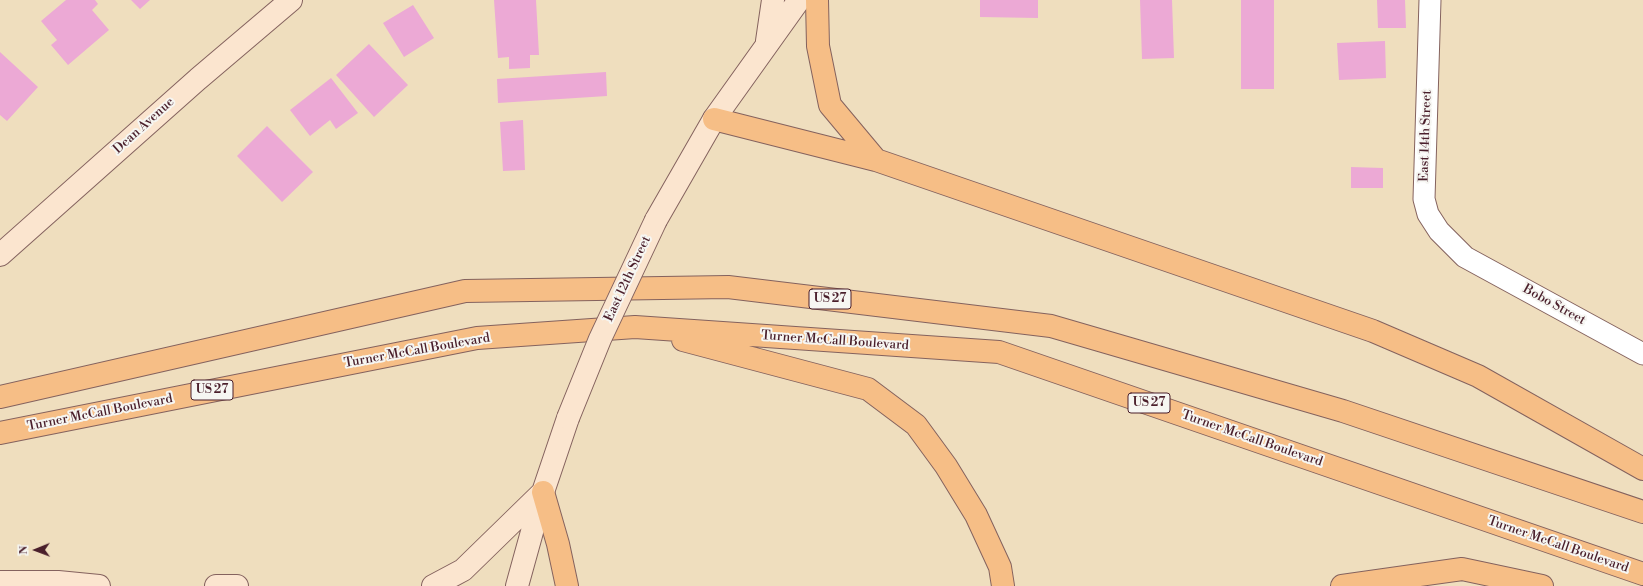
<!DOCTYPE html>
<html>
<head>
<meta charset="utf-8">
<style>
  body { margin:0 }
  #map { position:relative; width:1643px; height:586px; overflow:hidden; background:#efdebe; font-family:"Libre Bodoni",serif }
  canvas { display:block }
  .north { position:absolute; left:16px; top:530px; width:40px; height:40px; -webkit-text-stroke:3px #f6f6f2; paint-order:stroke; rotate:269deg; font-size:11px; font-weight:700; line-height:16px; text-align:center; color:#4a1f2b }
  .north::after { content:''; display:block; margin:auto; width:14px; height:18px; background:#4a1f2b; clip-path:polygon(50% 0,100% 100%,50% 72%,0 100%) }
</style>
</head>
<body>
<div id="map">
<canvas width="1643" height="586"></canvas>
<div class="north">N</div>
</div>
<script>
const context = document.querySelector('canvas').getContext('2d');
context.lineJoin = 'round';
function paint(path, color) {
  context.fillStyle = color;
  context.fill(path, 'evenodd');
}
function stroke(path, color, width, dash) {
  context.strokeStyle = color;
  context.lineWidth = width;
  context.lineCap = dash ? 'butt' : 'round';
  context.setLineDash(dash || []);
  context.stroke(path);
}
function drawText(font, color, halo, rows, align = 'center') {
  context.font = font + ' "Libre Bodoni",serif';
  context.lineWidth = 4;
  context.setLineDash([]);
  context.textBaseline = 'middle';
  context.strokeStyle = halo;
  context.fillStyle = color;
  for (const [text, x, y, turn = 0] of rows) {
    context.save();
    context.translate(x, y);
    context.rotate((+turn || 0) * Math.PI / 180);
    context.textAlign = isNaN(turn) ? turn : align;
    if (halo) context.strokeText(text, 0, 0);
    context.fillText(text, 0, 0);
    context.restore();
  }
}
paint(new Path2D(`
  M 66,0 L 95,0 L 98,4 L 92,10 L 109,30 L 68,65 L 51,45 L 57,40 L 41,21 Z
  M 131,0 L 150,0 L 140,9 Z
  M 494,0 L 536,0 L 539,55 L 530,55 L 530,68 L 509,69 L 509,57 L 498,58 Z
  M 980,0 L 1038,0 L 1038,18 L 980,17 Z
  M 1140,0 L 1172,0 L 1174,58 L 1142,59 Z
  M 1241,0 L 1274,0 L 1274,89 L 1241,89 Z
  M 1377,0 L 1405,0 L 1406,28 L 1378,28 Z
  M 413,5 L 434,38 L 404,57 L 383,23 Z
  M 1385,41 L 1386,78 L 1339,80 L 1337,43 Z
  M 369,44 L 408,85 L 374,117 L 336,75 Z
  M 0,52 L 38,87 L 7,121 L 0,115 Z
  M 606,72 L 607,96 L 498,103 L 497,79 Z
  M 331,78 L 358,113 L 336,129 L 330,120 L 310,136 L 290,110 Z
  M 523,120 L 525,170 L 503,171 L 500,122 Z
  M 267,126 L 313,172 L 282,202 L 237,156 Z
  M 1351,167 L 1383,168 L 1383,188 L 1351,188 Z`), '#eca9d5');
const street = new Path2D(`
  M 1430,0 L 1424,199 L 1428,214 L 1439,231 L 1465,257 L 1643,354`);
const secondary = new Path2D(`
  M 767,41 L 773,0
  M 656,220 L 714,119 L 799,0
  M 0,255 L 198,79 L 291,0
  M 0,582 L 58,582 L 99,586
  M 216,586 L 237,586
  M 433,586 L 463,570 L 542,493
  M 517,586 L 543,492 L 568,418`);
const highway = new Path2D(`
  M 817,0 L 818,46 L 830,105 L 876,160
  M 714,119 L 876,160 L 1373,331 L 1478,376 L 1643,469
  M 683,340 L 868,389 L 916,425 L 946,466 L 976,515 L 1000,567 L 1003,586
  M 0,397 L 465,291 L 728,287 L 1051,326 L 1343,411 L 1643,512
  M 0,433 L 477,338 L 635,327 L 999,352 L 1643,574
  M 543,492 L 558,544 L 567,586
  M 1342,586 L 1462,569 L 1542,586`);
stroke(street, '#84625e', 23);
stroke(secondary, '#84625e', 24);
stroke(highway, '#84625e', 24);
stroke(street, '#fff', 21);
stroke(secondary, '#fbe5cf', 22);
stroke(highway, '#f6be86', 22);
const secondaryBridge = new Path2D(`
  M 568,418 L 600,339 L 656,220`);
stroke(secondaryBridge, '#84625e', 24, []);
stroke(secondaryBridge, '#fbe5cf', 22);
for (const [x, y, w] of [
  [830,299,42],
  [212,390,42],
  [1149,403,42]
]) {
  const box = new Path2D();
  box.roundRect(x - w / 2, y - 10, w, 20, 3);
  context.fillStyle = '#f6f6f2';
  context.fill(box);
  stroke(box, '#4a1f2b', 1);
}
drawText('bold 12px', '#4a1f2b', null, [
  ["US 27",830,299],
  ["US 27",212,390],
  ["US 27",1149,403]
]);
drawText('13px', '#4a1f2b', '#f6f6f2', [
  ["Dean Avenue",144,126,-42],
  ["East 14th Street",1426,136,-88],
  ["East 12th Street",628,279,-65],
  ["Bobo Street",1554,305,29],
  ["Turner McCall Boulevard",835,341,4],
  ["Turner McCall Boulevard",417,351,-10],
  ["Turner McCall Boulevard",100,413,-11],
  ["Turner McCall Boulevard",1252,439,19],
  ["Turner McCall Boulevard",1558,545,19]
]);
</script>
</body>
</html>
